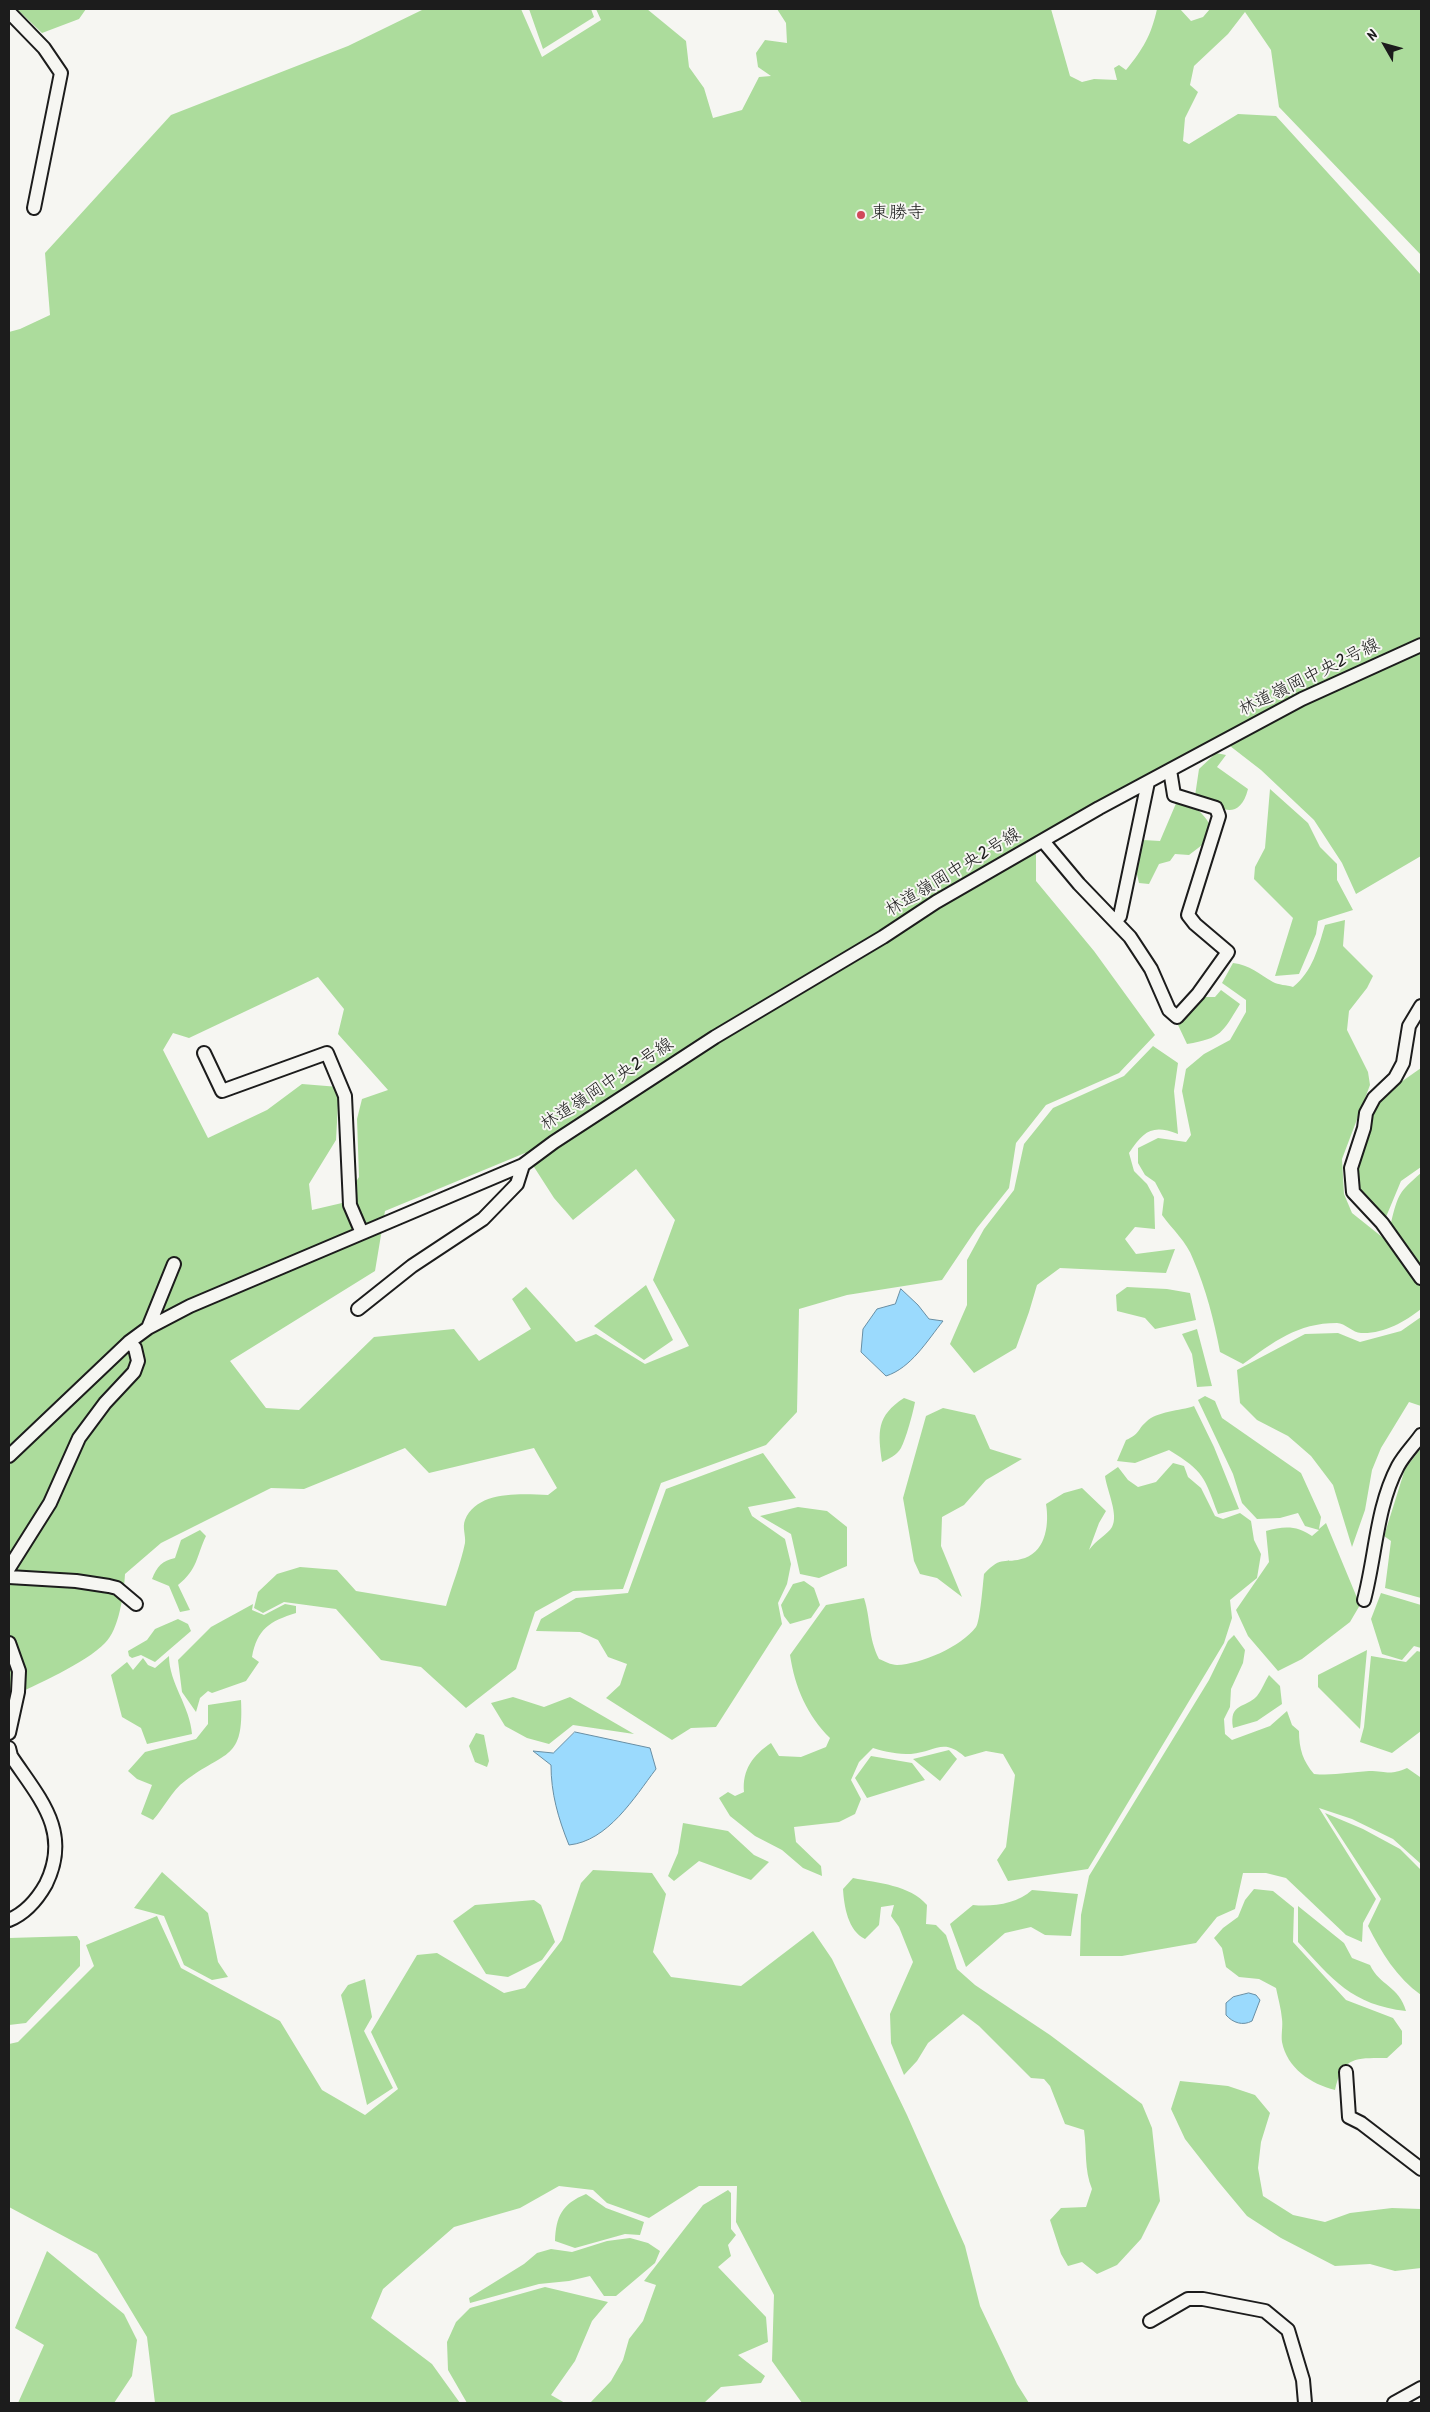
<!DOCTYPE html>
<html>
<head>
<meta charset="utf-8">
<style>
  body { margin:0 }
  #map { position:relative; width:1430px; height:2412px; overflow:hidden; background:#f6f6f2; font-family:Kalam,sans-serif }
  canvas { display:block }
  .frame { position:absolute; inset:0; border:10px solid #1c1c1c; pointer-events:none }
  .north { position:absolute; left:1360px; top:20px; width:50px; height:50px; -webkit-text-stroke:4px #f6f6f2; paint-order:stroke; rotate:308deg; font-size:14px; font-weight:700; line-height:20px; text-align:center; color:#1c1c1c }
  .north::after { content:''; display:block; margin:auto; width:18px; height:22px; background:#1c1c1c; clip-path:polygon(50% 0,100% 100%,50% 72%,0 100%) }
</style>
</head>
<body>
<div id="map">
<canvas width="1430" height="2412"></canvas>
<div class="frame"></div>
<div class="north">N</div>
</div>
<script>
const context = document.querySelector('canvas').getContext('2d');
context.lineJoin = 'round';
function paint(path, color) {
  context.fillStyle = color;
  context.fill(path, 'evenodd');
}
function stroke(path, color, width, dash) {
  context.strokeStyle = color;
  context.lineWidth = width;
  context.lineCap = dash ? 'butt' : 'round';
  context.setLineDash(dash || []);
  context.stroke(path);
}
function drawText(font, color, halo, rows, align = 'center') {
  context.font = font + ' Kalam,"Klee One",sans-serif';
  context.lineWidth = 4;
  context.setLineDash([]);
  context.textBaseline = 'middle';
  context.strokeStyle = halo;
  context.fillStyle = color;
  for (const [text, x, y, turn = 0] of rows) {
    context.save();
    context.translate(x, y);
    context.rotate((+turn || 0) * Math.PI / 180);
    context.textAlign = isNaN(turn) ? turn : align;
    if (halo) context.strokeText(text, 0, 0);
    context.fillText(text, 0, 0);
    context.restore();
  }
}
paint(new Path2D(`
  M 17,9 L 86,9 L 79,19 L 42,33 Z
  M 424,9 L 521,9 L 542,57 L 601,20 L 596,9 L 647,9 L 686,41 L 689,67 L 704,88 L 713,118 L 742,110 L 759,77 L 771,76 L 758,67 L 756,53 L 765,40 L 787,43 L 786,23 L 777,9 L 1051,9 L 1070,76 L 1082,82 L 1094,79 L 1117,80 L 1114,68 L 1119,65 L 1126,70 C 1143,49 1151,36 1157,9 L 1180,9 L 1191,21 L 1203,17 L 1210,9 L 1421,9 L 1421,255 L 1279,107 L 1271,50 L 1245,12 L 1228,34 L 1194,66 L 1190,85 L 1198,92 L 1185,118 L 1183,141 L 1189,144 L 1238,114 L 1276,116 L 1421,275 L 1421,856 L 1356,894 L 1342,863 L 1314,820 L 1261,770 L 1221,739 L 1036,842 L 1036,881 L 1094,951 L 1155,1035 L 1119,1073 L 1046,1105 L 1016,1143 L 1009,1188 L 977,1228 L 942,1280 L 847,1295 L 799,1309 L 797,1412 L 766,1445 L 661,1483 L 623,1589 L 573,1591 L 535,1612 L 516,1669 L 466,1708 L 421,1667 L 381,1660 L 336,1609 L 284,1602 L 263,1613 L 254,1608 L 258,1592 L 277,1574 L 300,1567 L 337,1570 L 356,1591 L 446,1606 C 452,1585 461,1563 465,1543 C 466,1536 462,1527 465,1520 C 477,1490 522,1494 548,1495 L 557,1488 L 534,1448 L 429,1473 L 405,1448 L 304,1489 L 271,1488 L 161,1543 L 125,1574 C 124,1593 119,1630 105,1643 C 86,1663 35,1685 9,1698 L 9,332 L 20,329 L 50,315 L 45,253 L 171,115 L 348,46 ZM 318,977 L 344,1009 L 338,1034 L 388,1090 L 362,1099 L 357,1119 L 359,1177 L 342,1203 L 312,1210 L 309,1184 L 336,1140 L 339,1087 L 302,1084 L 267,1110 L 208,1138 L 163,1050 L 173,1033 L 189,1038 ZM 525,1153 L 554,1198 L 573,1220 L 636,1169 L 675,1220 L 653,1280 L 689,1346 L 645,1364 L 596,1334 L 576,1342 L 526,1287 L 512,1299 L 531,1329 L 479,1361 L 454,1329 L 374,1337 L 299,1410 L 266,1408 L 230,1361 L 375,1271 L 385,1211 Z
  M 529,9 L 591,9 L 594,17 L 543,49 Z
  M 1216,753 L 1226,755 L 1217,767 L 1248,789 C 1239,824 1217,807 1195,796 L 1199,769 Z
  M 1270,789 L 1308,823 L 1320,847 L 1337,864 L 1337,880 L 1353,910 L 1318,921 L 1316,934 L 1299,974 L 1275,976 L 1293,918 L 1254,879 L 1255,867 L 1265,848 Z
  M 1177,801 C 1194,806 1203,811 1211,827 L 1206,842 L 1189,855 L 1175,854 L 1170,861 L 1159,864 L 1149,884 L 1139,883 L 1136,870 L 1143,840 L 1160,841 Z
  M 1345,920 L 1343,946 L 1373,976 L 1367,988 L 1349,1011 L 1347,1030 L 1368,1072 L 1370,1085 L 1342,1159 L 1344,1194 L 1352,1213 L 1421,1268 L 1421,1309 C 1405,1322 1383,1334 1361,1333 C 1353,1333 1345,1323 1337,1323 C 1297,1323 1274,1342 1243,1364 L 1220,1352 C 1214,1320 1206,1289 1193,1259 C 1187,1242 1172,1229 1162,1215 L 1164,1199 L 1155,1182 L 1145,1175 L 1138,1163 L 1138,1148 L 1158,1138 L 1186,1142 L 1191,1135 L 1182,1091 L 1186,1069 L 1204,1054 L 1230,1040 L 1246,1012 L 1246,1000 L 1222,983 L 1233,963 C 1250,965 1259,974 1273,982 C 1278,985 1287,985 1293,987 C 1313,971 1318,948 1325,925 Z
  M 1221,990 L 1240,1004 C 1222,1033 1222,1038 1187,1044 L 1178,1025 L 1199,997 L 1215,997 Z
  M 1153,1046 L 1178,1063 L 1174,1091 L 1178,1134 C 1152,1124 1144,1131 1129,1153 L 1134,1171 L 1147,1184 L 1154,1197 L 1155,1229 L 1135,1227 L 1125,1239 L 1136,1254 L 1175,1249 L 1166,1273 L 1060,1268 L 1037,1285 L 1029,1312 L 1016,1348 L 974,1373 L 950,1344 L 967,1305 L 967,1260 L 984,1229 L 1014,1190 L 1024,1144 L 1053,1108 L 1124,1076 Z
  M 1421,1068 L 1421,1167 L 1401,1181 L 1386,1217 L 1358,1192 C 1355,1173 1363,1124 1374,1109 C 1386,1091 1404,1080 1421,1068 Z
  M 1421,1173 L 1421,1265 L 1391,1223 C 1398,1194 1399,1192 1421,1173 Z
  M 646,1285 L 673,1340 L 644,1360 L 594,1326 Z
  M 1127,1287 L 1167,1289 L 1190,1293 L 1196,1320 L 1155,1329 L 1145,1318 L 1117,1311 L 1116,1295 Z
  M 1421,1317 L 1421,1406 L 1409,1402 L 1381,1448 L 1372,1470 L 1365,1510 L 1352,1547 L 1333,1485 L 1311,1456 L 1288,1436 L 1257,1420 L 1240,1403 L 1237,1370 L 1305,1334 L 1338,1333 L 1360,1342 L 1401,1331 Z
  M 1197,1329 L 1212,1386 L 1197,1387 L 1192,1354 L 1182,1334 Z
  M 1205,1396 L 1215,1401 L 1222,1418 L 1301,1473 L 1321,1517 L 1319,1529 L 1326,1523 L 1360,1605 L 1350,1622 L 1302,1659 L 1278,1671 L 1248,1636 L 1236,1610 L 1269,1562 L 1266,1531 C 1283,1526 1297,1525 1312,1536 L 1319,1530 L 1305,1526 L 1298,1513 L 1280,1518 L 1257,1519 L 1242,1503 L 1233,1474 L 1198,1400 Z
  M 904,1398 L 915,1402 C 913,1413 906,1439 901,1448 C 897,1455 889,1459 882,1462 C 878,1432 876,1416 904,1398 Z
  M 1194,1406 L 1214,1447 L 1239,1509 L 1218,1514 C 1204,1477 1205,1472 1169,1450 L 1135,1463 L 1117,1461 L 1126,1440 C 1140,1434 1137,1430 1146,1422 C 1157,1411 1180,1411 1194,1406 Z
  M 943,1408 L 975,1415 L 990,1449 L 1022,1459 L 986,1480 L 964,1505 L 942,1517 L 941,1546 L 962,1597 L 937,1578 L 920,1574 L 914,1561 L 903,1498 L 926,1416 Z
  M 1421,1448 L 1421,1598 L 1385,1588 L 1391,1541 L 1384,1536 L 1405,1469 Z
  M 763,1453 L 796,1498 L 748,1507 L 752,1516 L 785,1539 L 791,1564 L 787,1584 L 778,1603 L 782,1624 L 716,1727 L 691,1728 L 672,1740 L 606,1698 L 620,1685 L 627,1664 L 608,1657 L 598,1640 L 580,1632 L 536,1631 L 541,1619 L 576,1598 L 628,1593 L 666,1489 Z
  M 1173,1463 L 1184,1466 L 1188,1477 L 1201,1488 L 1215,1516 L 1223,1519 L 1240,1513 L 1251,1521 L 1254,1540 L 1261,1554 L 1257,1578 L 1230,1600 L 1232,1618 L 1224,1643 L 1088,1869 L 1008,1881 L 997,1860 L 1006,1847 L 1015,1775 L 1003,1754 L 986,1751 L 965,1757 C 943,1737 935,1752 911,1754 C 897,1754 886,1752 873,1748 L 859,1762 L 851,1780 L 861,1799 L 855,1814 L 839,1822 L 794,1827 L 796,1842 L 821,1866 L 822,1876 L 803,1868 L 782,1850 L 755,1836 L 730,1816 L 719,1798 L 728,1792 L 735,1796 L 744,1792 C 742,1770 753,1755 771,1743 L 779,1756 L 801,1757 L 826,1747 L 830,1738 C 807,1715 795,1688 790,1655 L 826,1605 L 864,1598 C 871,1620 868,1637 879,1659 C 884,1661 891,1665 897,1665 C 921,1664 961,1647 976,1627 C 980,1622 983,1583 984,1574 C 1003,1554 1003,1565 1025,1558 C 1047,1550 1049,1522 1046,1504 L 1064,1493 L 1082,1488 L 1106,1511 L 1099,1523 L 1089,1550 C 1095,1541 1108,1534 1112,1527 C 1119,1515 1107,1491 1105,1476 L 1118,1467 L 1128,1480 L 1138,1487 L 1156,1482 Z
  M 798,1507 L 827,1511 L 847,1527 L 847,1566 L 819,1578 L 800,1574 L 791,1534 L 760,1516 Z
  M 200,1530 L 206,1536 C 196,1557 198,1569 178,1585 L 190,1610 L 180,1612 L 169,1586 L 152,1579 C 157,1566 162,1561 175,1558 L 181,1540 Z
  M 804,1581 L 814,1588 L 820,1605 L 811,1618 L 790,1624 L 784,1616 L 781,1605 L 793,1584 Z
  M 1381,1593 L 1421,1605 L 1421,1648 L 1414,1646 L 1402,1660 L 1382,1654 L 1371,1619 Z
  M 253,1604 L 252,1610 L 264,1615 L 285,1604 L 296,1606 L 296,1613 C 270,1621 257,1629 252,1657 L 259,1662 L 246,1681 L 212,1693 L 208,1691 L 200,1698 L 196,1712 L 182,1692 L 178,1660 L 211,1627 Z
  M 178,1619 L 188,1624 L 191,1631 L 155,1662 L 141,1655 L 132,1658 L 129,1656 L 128,1651 L 147,1640 L 155,1629 Z
  M 1234,1635 L 1245,1650 L 1243,1663 L 1231,1689 L 1230,1707 L 1224,1719 L 1225,1734 L 1232,1740 L 1270,1726 L 1287,1711 L 1292,1725 L 1299,1731 C 1299,1749 1303,1761 1314,1774 C 1333,1776 1350,1772 1369,1771 C 1387,1771 1389,1776 1407,1768 L 1420,1777 L 1421,1781 L 1421,1864 L 1393,1839 L 1352,1819 L 1319,1808 L 1376,1899 L 1363,1923 L 1362,1942 L 1346,1935 L 1286,1878 L 1266,1873 L 1243,1873 L 1235,1909 L 1217,1917 L 1196,1943 L 1122,1956 L 1080,1956 L 1081,1915 L 1089,1876 L 1209,1680 L 1228,1641 Z
  M 1367,1650 L 1360,1729 L 1318,1687 L 1318,1675 Z
  M 1417,1651 L 1421,1652 L 1421,1731 L 1392,1753 L 1360,1742 L 1364,1727 L 1371,1656 L 1406,1662 Z
  M 169,1656 C 169,1683 190,1706 192,1734 L 147,1744 L 141,1728 L 122,1717 L 111,1675 L 127,1662 L 133,1670 L 143,1658 L 148,1665 L 155,1668 Z
  M 1269,1675 L 1280,1686 L 1282,1704 L 1257,1721 L 1233,1728 C 1229,1702 1245,1709 1257,1696 C 1262,1690 1265,1681 1269,1675 Z
  M 513,1697 L 544,1707 L 570,1697 L 634,1734 L 573,1725 L 549,1744 L 527,1738 L 505,1726 L 491,1703 Z
  M 241,1700 C 244,1761 226,1750 185,1781 C 172,1790 164,1808 153,1820 L 141,1814 L 152,1785 L 137,1779 L 128,1771 L 145,1752 L 196,1739 L 208,1724 L 208,1705 Z
  M 476,1733 L 484,1735 L 489,1761 L 487,1767 L 475,1762 L 469,1746 Z
  M 949,1750 L 957,1759 L 940,1781 L 913,1759 Z
  M 871,1756 L 912,1763 L 925,1780 L 867,1798 L 855,1778 Z
  M 1325,1813 L 1363,1829 L 1400,1849 L 1421,1870 L 1421,1995 C 1397,1978 1381,1952 1368,1926 L 1381,1899 Z
  M 683,1823 L 728,1831 L 754,1855 L 769,1862 L 751,1880 L 699,1861 L 674,1881 L 668,1876 L 678,1853 Z
  M 593,1870 L 652,1873 L 666,1894 L 653,1952 L 671,1977 L 741,1986 L 813,1931 L 832,1959 L 907,2115 L 965,2246 L 980,2306 L 1017,2384 L 1029,2403 L 802,2403 L 772,2361 L 774,2295 L 736,2222 L 737,2186 L 699,2186 L 649,2218 L 607,2203 L 593,2190 L 559,2186 L 520,2208 L 454,2227 L 383,2289 L 371,2318 L 432,2364 L 460,2403 L 155,2403 L 147,2337 L 97,2254 L 9,2207 L 9,2044 L 18,2042 L 94,1966 L 86,1945 L 157,1916 L 181,1968 L 280,2021 L 322,2090 L 365,2115 L 398,2089 L 371,2032 L 417,1955 L 437,1953 L 504,1993 L 525,1988 L 562,1940 L 581,1883 Z
  M 162,1872 L 208,1913 L 218,1962 L 228,1977 L 212,1980 L 184,1965 L 164,1916 L 134,1908 Z
  M 853,1878 C 878,1883 910,1885 927,1905 L 926,1924 L 936,1925 L 946,1935 L 957,1969 L 975,1985 L 1050,2035 L 1142,2104 L 1152,2128 L 1160,2201 L 1141,2239 L 1117,2265 L 1097,2274 L 1082,2262 L 1068,2266 L 1061,2254 L 1050,2220 L 1061,2208 L 1086,2207 L 1092,2189 C 1084,2170 1087,2150 1084,2130 L 1065,2124 L 1050,2086 L 1044,2079 L 1031,2078 L 979,2026 L 963,2014 L 928,2043 L 917,2061 L 904,2075 L 891,2043 L 890,2014 L 913,1962 L 899,1927 L 891,1916 L 894,1905 L 881,1907 L 879,1925 L 865,1939 C 848,1931 844,1906 843,1889 Z
  M 1254,1889 L 1273,1891 L 1294,1908 L 1293,1942 L 1346,2000 L 1393,2018 L 1402,2031 L 1402,2044 L 1387,2058 C 1357,2058 1342,2056 1335,2090 C 1311,2084 1287,2068 1282,2042 C 1281,2035 1283,2026 1282,2019 C 1281,2008 1278,1998 1276,1988 L 1259,1979 L 1239,1977 L 1226,1967 L 1222,1948 L 1214,1938 L 1223,1928 L 1238,1917 L 1245,1900 Z
  M 1032,1890 L 1078,1894 L 1071,1936 L 1045,1935 L 1031,1927 L 1005,1933 L 966,1967 L 950,1924 L 973,1905 C 992,1907 1017,1904 1032,1890 Z
  M 534,1900 L 541,1905 L 555,1942 L 542,1960 L 508,1977 L 486,1974 L 453,1921 L 475,1905 Z
  M 1298,1906 L 1344,1943 L 1352,1958 L 1370,1965 C 1380,1986 1399,1986 1406,2011 C 1352,2005 1332,1979 1298,1942 Z
  M 77,1936 L 80,1941 L 80,1966 L 26,2023 L 9,2025 L 9,1938 Z
  M 365,1979 L 372,2017 L 364,2031 L 393,2088 L 367,2105 L 341,1995 L 348,1985 Z
  M 1180,2081 L 1228,2086 L 1255,2095 L 1270,2113 L 1261,2142 L 1258,2168 L 1263,2196 L 1293,2215 L 1325,2222 L 1350,2213 L 1392,2208 L 1421,2209 L 1421,2268 L 1395,2271 L 1370,2264 L 1335,2266 L 1281,2238 L 1247,2216 L 1217,2180 L 1185,2139 L 1171,2109 Z
  M 728,2190 L 731,2193 L 731,2229 L 736,2235 L 728,2245 L 731,2256 L 718,2267 L 766,2317 L 768,2342 L 738,2355 L 765,2376 L 761,2383 L 721,2387 L 704,2403 L 590,2403 L 611,2381 L 623,2360 L 629,2339 L 643,2321 L 656,2285 L 644,2281 L 703,2205 Z
  M 586,2194 L 606,2208 L 644,2222 L 640,2235 L 625,2234 L 575,2248 L 555,2241 C 556,2216 562,2204 586,2194 Z
  M 630,2238 L 648,2243 L 660,2251 L 655,2263 L 616,2296 L 604,2296 L 590,2276 L 569,2281 L 539,2284 L 470,2303 L 469,2298 L 524,2264 L 537,2253 L 551,2249 L 572,2252 L 607,2241 Z
  M 47,2251 L 124,2314 L 137,2340 L 132,2376 L 114,2403 L 18,2403 L 44,2345 L 15,2328 Z
  M 545,2287 L 608,2302 L 592,2321 L 575,2361 L 551,2395 L 565,2403 L 467,2403 L 448,2370 L 447,2342 L 456,2322 L 470,2308 Z`), '#acdc9c');
const water = new Path2D(`
  M 901,1289 L 918,1305 L 929,1319 L 943,1321 C 927,1341 911,1368 886,1376 L 861,1352 L 863,1329 L 877,1309 L 895,1304 Z
  M 575,1732 L 650,1748 L 656,1769 C 634,1798 608,1841 569,1845 C 558,1818 551,1793 551,1765 L 533,1751 L 553,1753 Z
  M 1249,1993 L 1256,1995 L 1260,2000 L 1252,2021 C 1243,2026 1233,2023 1226,2015 L 1226,2003 L 1233,1997 Z`);
paint(water, '#9bdafd');
stroke(water, '#688ea3', 1);
const minor = new Path2D(`
  M 9,12 L 44,48 L 61,73 L 34,208
  M 1043,841 L 1079,884 L 1130,937 L 1151,969 L 1169,1010 L 1177,1017 L 1198,994 L 1228,952 L 1195,924 L 1188,915 L 1219,816 L 1216,808 L 1174,795 L 1170,770
  M 1115,921 L 1120,916 L 1148,782
  M 1421,1006 L 1409,1026 L 1403,1063 L 1395,1078 L 1374,1098 L 1366,1113 L 1364,1128 L 1351,1168 L 1353,1192 L 1382,1223 L 1421,1278
  M 204,1053 L 222,1091 L 327,1053 L 345,1096 L 350,1205 L 362,1233
  M 358,1309 L 412,1266 L 483,1219 L 517,1184 L 523,1165
  M 148,1328 L 174,1264
  M 9,1456 L 129,1342 L 148,1328 L 190,1306 L 523,1165 L 554,1142 L 715,1037 L 883,937 L 936,902 L 1099,808 L 1302,699 L 1421,645
  M 9,1568 L 50,1503 L 79,1438 L 105,1403 L 134,1372 L 138,1361 L 135,1348 L 129,1342
  M 9,1577 L 76,1581 L 109,1586 L 117,1588 L 136,1604
  M 1364,1600 C 1376,1555 1376,1508 1398,1466 C 1404,1455 1414,1445 1421,1435
  M 9,1643 L 19,1671 L 18,1692 L 9,1733
  M 9,1748 L 11,1756 C 39,1798 72,1831 46,1884 C 37,1900 26,1913 9,1920
  M 1346,2072 L 1349,2117 L 1361,2123 L 1421,2169
  M 1150,2321 L 1188,2299 L 1203,2299 L 1265,2311 L 1288,2330 L 1303,2380 L 1305,2403
  M 1394,2403 L 1421,2388`);
stroke(minor, '#1c1c1c', 16);
stroke(minor, '#f6f6f2', 12);
for (const [x, y, r, color] of [
  [861,215,5,"#d1495b"]
]) {
  const dot = new Path2D();
  dot.arc(x, y, r, 0, 2 * Math.PI);
  context.fillStyle = color;
  context.fill(dot);
  stroke(dot, '#f6f6f2', 2);
}
drawText('18px', '#1c1c1c', '#f6f6f2', [
  ["東勝寺",871,215]
], 'left');
drawText('18px', '#1c1c1c', '#f6f6f2', [
  ["林道嶺岡中央2号線",1310,679,-26],
  ["林道嶺岡中央2号線",954,874,-31],
  ["林道嶺岡中央2号線",608,1086,-33]
]);
</script>
</body>
</html>
